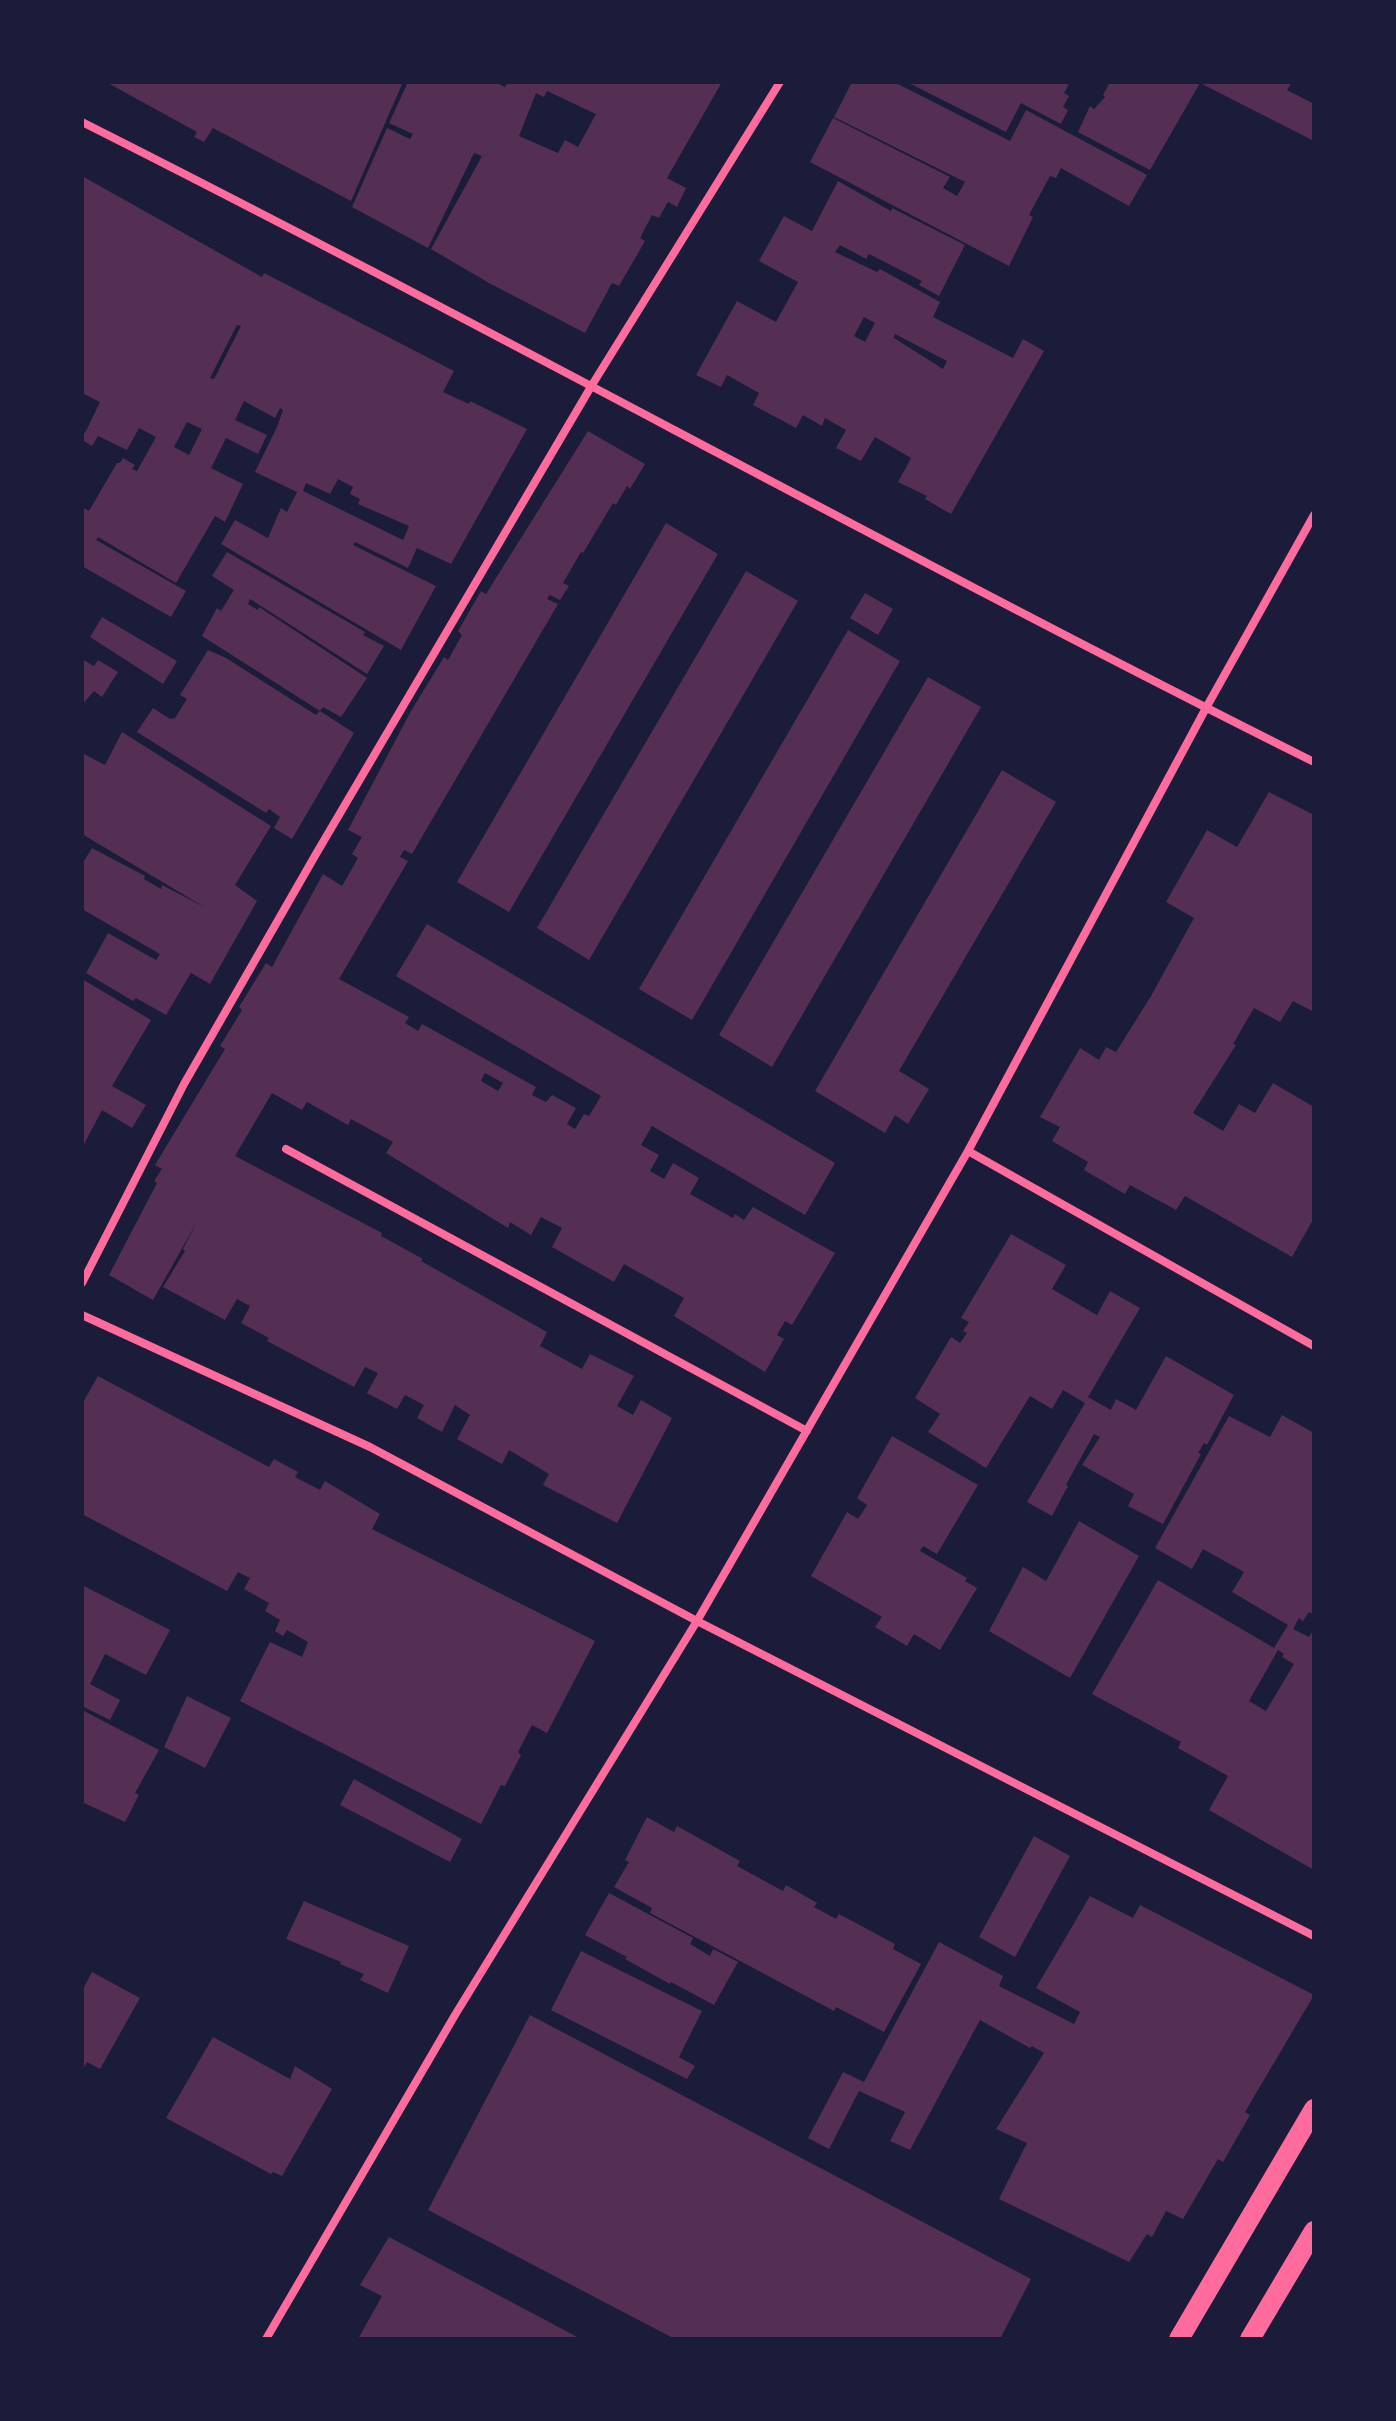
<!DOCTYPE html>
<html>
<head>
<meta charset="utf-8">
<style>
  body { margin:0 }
  #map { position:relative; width:1396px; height:2421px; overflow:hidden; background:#1b1b3a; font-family:Commissioner,sans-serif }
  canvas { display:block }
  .frame { position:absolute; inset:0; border:84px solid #1b1b3a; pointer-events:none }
</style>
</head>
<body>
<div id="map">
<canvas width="1396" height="2421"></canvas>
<div class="frame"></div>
</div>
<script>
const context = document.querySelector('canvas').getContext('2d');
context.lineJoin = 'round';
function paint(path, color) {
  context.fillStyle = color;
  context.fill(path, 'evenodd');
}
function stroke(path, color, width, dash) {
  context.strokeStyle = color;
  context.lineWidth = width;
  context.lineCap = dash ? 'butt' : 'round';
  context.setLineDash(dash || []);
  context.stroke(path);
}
paint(new Path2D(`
  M 106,82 L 403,82 L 351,201 L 213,128 L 204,142 L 194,137 L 197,132 Z
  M 408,82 L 494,82 L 505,87 L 508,82 L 722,82 L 667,178 L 686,188 L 677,207 L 668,202 L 659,218 L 652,215 L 640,238 L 645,241 L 619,286 L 612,283 L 585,333 L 489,283 L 431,249 L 482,156 L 474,153 L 428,248 L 352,207 L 387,128 L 410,139 L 413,134 L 389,123 ZM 547,91 L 596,114 L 578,147 L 565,140 L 558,153 L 519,136 L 536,93 L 544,97 Z
  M 852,82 L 894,82 L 1010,141 L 1026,110 L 1147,175 L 1129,206 L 1061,168 L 1056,178 L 1050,176 L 1029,215 L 1033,217 L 1009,266 L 810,162 L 833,118 L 950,177 L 943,188 L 957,196 L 965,182 L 834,117 Z
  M 907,82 L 1070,82 L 1064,93 L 1069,96 L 1063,107 L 1068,110 L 1061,124 L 1021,103 L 1006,132 Z
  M 1110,82 L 1292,82 L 1287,90 L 1314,104 L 1314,141 L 1200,83 L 1150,170 L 1078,132 L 1090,106 L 1094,109 L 1105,97 L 1103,95 Z
  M 82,176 L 262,277 L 264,273 L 454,371 L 443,392 L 469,404 L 470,401 L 527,429 L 451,564 L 417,548 L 408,568 L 355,542 L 353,545 L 436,586 L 401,650 L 221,544 L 235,520 L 268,538 L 281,508 L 287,512 L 297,492 L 255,472 L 277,427 L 283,410 L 280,408 L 275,418 L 244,401 L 235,420 L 267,435 L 258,454 L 226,438 L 211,468 L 243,484 L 225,522 L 215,516 L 176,583 L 98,537 L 96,540 L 186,591 L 171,617 L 82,566 L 82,507 L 89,511 L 117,463 L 120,463 L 123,458 L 135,465 L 132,469 L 137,471 L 156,437 L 139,428 L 127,450 L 98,436 L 92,446 L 82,440 L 82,431 L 85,433 L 100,402 L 82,393 ZM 237,325 L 241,326 L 214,379 L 210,378 ZM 187,422 L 202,429 L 189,455 L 174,447 ZM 338,479 L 353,487 L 350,494 L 360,499 L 358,504 L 409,526 L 403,540 L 303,491 L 306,483 L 330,494 Z
  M 838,181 L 891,211 L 892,208 L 965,245 L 939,296 L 919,285 L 922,281 L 869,254 L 866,259 L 840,245 L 835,252 L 877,272 L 880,269 L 940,302 L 933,317 L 1013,358 L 1023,339 L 1044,351 L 951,514 L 925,499 L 927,496 L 898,482 L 911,458 L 875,437 L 861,461 L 836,448 L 846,430 L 825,418 L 822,426 L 803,415 L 796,428 L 753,405 L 759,393 L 727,375 L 721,387 L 696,375 L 737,301 L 776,322 L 798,282 L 759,261 L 784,216 L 812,231 ZM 864,317 L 875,323 L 865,342 L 854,336 ZM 895,334 L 947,361 L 943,369 L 894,338 Z
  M 588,431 L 645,464 L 630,489 L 627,486 L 616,505 L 613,503 L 583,553 L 581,552 L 563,583 L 569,586 L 560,600 L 550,595 L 547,599 L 558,604 L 412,854 L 404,850 L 400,857 L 408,861 L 339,979 L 409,1017 L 405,1023 L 418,1031 L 422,1024 L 536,1087 L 532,1095 L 546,1102 L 552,1095 L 576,1108 L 567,1124 L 575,1129 L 584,1114 L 589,1116 L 601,1096 L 396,976 L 427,924 L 835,1163 L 805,1215 L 652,1126 L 641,1145 L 659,1155 L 650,1171 L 664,1179 L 673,1163 L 699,1178 L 690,1194 L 733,1218 L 735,1214 L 744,1220 L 753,1207 L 835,1253 L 792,1325 L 785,1321 L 777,1335 L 784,1339 L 765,1372 L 674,1316 L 684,1298 L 624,1264 L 614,1282 L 552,1247 L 562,1228 L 541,1217 L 531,1235 L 510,1222 L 508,1228 L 386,1153 L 393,1142 L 351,1119 L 348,1125 L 307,1102 L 302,1110 L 272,1093 L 235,1156 L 382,1233 L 381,1236 L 423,1259 L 421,1261 L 547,1332 L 540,1346 L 582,1369 L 590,1354 L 634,1376 L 617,1406 L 633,1415 L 641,1400 L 672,1418 L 617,1523 L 543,1485 L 549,1474 L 509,1450 L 502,1464 L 457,1439 L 470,1415 L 455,1405 L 442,1432 L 417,1418 L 424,1405 L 405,1395 L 397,1409 L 367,1393 L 378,1373 L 365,1367 L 354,1387 L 267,1341 L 269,1338 L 241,1323 L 250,1306 L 237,1299 L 225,1320 L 163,1287 L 185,1251 L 183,1249 L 198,1220 L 153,1300 L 109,1275 L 157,1183 L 154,1181 L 162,1169 L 155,1165 L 225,1049 L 220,1046 L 242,1010 L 239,1007 L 266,963 L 272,967 L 323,874 L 342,886 L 358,858 L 352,854 L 362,837 L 348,830 L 411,711 L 444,657 L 448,660 L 462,635 L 458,631 L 481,591 L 486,594 ZM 485,1073 L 503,1083 L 498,1091 L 481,1081 Z
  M 666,523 L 718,554 L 509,912 L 457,882 Z
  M 227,552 L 365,632 L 363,635 L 384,646 L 367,674 L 250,599 L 248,604 L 258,610 L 259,607 L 367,678 L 341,717 L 323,707 L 320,711 L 202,636 L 217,608 L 221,611 L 234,590 L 212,576 Z
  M 746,571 L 798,601 L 589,960 L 537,928 Z
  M 865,593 L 893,609 L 878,635 L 850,618 Z
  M 102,617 L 177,661 L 163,684 L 90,637 Z
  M 848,630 L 900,661 L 692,1020 L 639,989 Z
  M 208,650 L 226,658 L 316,715 L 320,711 L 354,733 L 292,839 L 274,828 L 280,817 L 269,809 L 266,813 L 137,732 L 153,708 L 170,719 L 175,718 L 187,699 L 180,695 Z
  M 82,659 L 94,666 L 98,660 L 118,672 L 102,697 L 94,691 L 82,705 Z
  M 928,677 L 981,707 L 772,1067 L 719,1035 Z
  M 122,732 L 271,826 L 235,885 L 257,901 L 210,984 L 191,973 L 166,1015 L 136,998 L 133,1001 L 86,973 L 108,933 L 156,960 L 160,954 L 82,909 L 82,860 L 84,861 L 92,848 L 145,876 L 144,879 L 161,889 L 162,885 L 206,908 L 82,834 L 82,753 L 105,765 Z
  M 1002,770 L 1056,802 L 899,1071 L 929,1089 L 908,1124 L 895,1115 L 885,1133 L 815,1091 Z
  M 1269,792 L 1314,815 L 1314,1012 L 1293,1001 L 1280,1022 L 1254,1008 L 1233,1044 L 1236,1045 L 1193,1113 L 1223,1131 L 1239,1104 L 1255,1113 L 1273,1083 L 1314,1107 L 1314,1218 L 1292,1257 L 1185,1196 L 1176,1210 L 1130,1185 L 1125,1194 L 1084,1170 L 1088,1162 L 1052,1141 L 1060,1127 L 1040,1117 L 1080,1048 L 1099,1060 L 1106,1047 L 1116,1052 L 1151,996 L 1194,918 L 1166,902 L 1207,830 L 1237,847 Z
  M 82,979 L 151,1020 L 112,1086 L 146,1105 L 132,1128 L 102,1110 L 82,1148 Z
  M 1011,1234 L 1066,1265 L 1052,1289 L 1097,1315 L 1110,1291 L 1140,1308 L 1088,1397 L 1111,1410 L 1116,1399 L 1136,1410 L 1166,1356 L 1234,1395 L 1207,1445 L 1204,1443 L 1198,1453 L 1201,1454 L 1163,1524 L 1128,1506 L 1134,1494 L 1082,1465 L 1100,1437 L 1094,1434 L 1066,1485 L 1068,1486 L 1052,1516 L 1027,1502 L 1085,1403 L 1063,1390 L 1052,1409 L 1030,1396 L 986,1468 L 928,1432 L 940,1414 L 915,1398 L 951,1337 L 960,1343 L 967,1333 L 963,1331 L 969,1322 L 961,1318 Z
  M 98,1376 L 269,1467 L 274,1459 L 298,1472 L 295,1477 L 320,1490 L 325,1481 L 380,1514 L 372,1529 L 595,1641 L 547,1733 L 532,1725 L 518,1752 L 521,1755 L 505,1786 L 501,1785 L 481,1824 L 240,1701 L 270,1642 L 302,1657 L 308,1642 L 287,1630 L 283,1636 L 275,1631 L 280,1620 L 265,1611 L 269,1603 L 244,1589 L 250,1578 L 238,1572 L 227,1591 L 82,1514 L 82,1404 Z
  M 1282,1415 L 1314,1433 L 1314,1614 L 1309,1612 L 1303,1621 L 1299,1618 L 1293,1629 L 1309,1637 L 1314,1629 L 1314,1870 L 1209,1810 L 1228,1776 L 1178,1748 L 1181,1742 L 1092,1694 L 1158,1580 L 1274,1648 L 1288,1625 L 1232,1592 L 1244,1572 L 1203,1549 L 1192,1569 L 1155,1548 L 1229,1416 L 1270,1437 ZM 1278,1650 L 1284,1654 L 1282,1657 L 1294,1664 L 1266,1711 L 1249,1701 Z
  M 892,1436 L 978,1485 L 937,1554 L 923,1546 L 920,1551 L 967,1578 L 965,1581 L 977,1588 L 940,1650 L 914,1634 L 907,1646 L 875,1627 L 882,1617 L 811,1576 L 847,1512 L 858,1519 L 867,1505 L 857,1498 Z
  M 1079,1521 L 1139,1556 L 1070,1678 L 989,1631 L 1023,1567 L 1046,1581 Z
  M 82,1585 L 170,1630 L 146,1675 L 105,1654 L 90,1684 L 120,1700 L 110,1720 L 82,1706 Z
  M 187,1696 L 231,1718 L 205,1768 L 164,1747 Z
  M 82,1710 L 159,1750 L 135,1793 L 139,1795 L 125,1822 L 82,1802 Z
  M 354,1779 L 462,1839 L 450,1862 L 340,1805 Z
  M 647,1817 L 674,1832 L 677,1826 L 740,1861 L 737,1866 L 783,1891 L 786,1885 L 817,1903 L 814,1907 L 836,1919 L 839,1914 L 895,1944 L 893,1949 L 921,1964 L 884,2032 L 836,2007 L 834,2011 L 650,1913 L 652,1908 L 614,1887 L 629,1862 L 625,1860 Z
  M 1034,1836 L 1070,1856 L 1015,1957 L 979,1937 Z
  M 609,1893 L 693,1938 L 690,1944 L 710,1956 L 713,1949 L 738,1962 L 714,2005 L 671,1982 L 670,1984 L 625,1959 L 627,1957 L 585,1935 Z
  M 1090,1896 L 1133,1918 L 1140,1905 L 1314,1995 L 1245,2112 L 1250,2115 L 1223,2162 L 1218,2159 L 1183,2219 L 1166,2211 L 1152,2237 L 1147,2234 L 1129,2262 L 999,2199 L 1027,2143 L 996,2129 L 1044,2053 L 1032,2046 L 1030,2048 L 980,2020 L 910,2150 L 890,2141 L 905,2112 L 859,2091 L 829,2149 L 808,2138 L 843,2072 L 864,2082 L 939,1942 L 1003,1976 L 999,1986 L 1074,2024 L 1080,2012 L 1036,1988 Z
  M 304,1901 L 409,1946 L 388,1993 L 360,1980 L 364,1974 L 340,1964 L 341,1962 L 286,1939 Z
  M 581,1951 L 702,2011 L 679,2057 L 695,2066 L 687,2079 L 551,2010 Z
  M 92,1972 L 140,1998 L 100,2069 L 87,2062 L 82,2071 L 82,1991 Z
  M 530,2015 L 1031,2279 L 1000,2339 L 675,2339 L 428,2210 Z
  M 213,2037 L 290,2079 L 295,2066 L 332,2089 L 282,2176 L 273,2172 L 271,2174 L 166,2118 Z
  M 389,2237 L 581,2339 L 358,2339 L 382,2296 L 360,2285 Z`), '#542f53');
stroke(new Path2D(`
  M 82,122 C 495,330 900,555 1314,762
  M 286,1149 L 807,1431
  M 968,1151 L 1314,1346
  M 82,1283 L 184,1084 L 316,854 L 592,385 L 780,82
  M 82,1315 L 370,1447 L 697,1621 L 1314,1936
  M 266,2339 L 455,2015 L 697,1621 L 968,1151 L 1206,708 L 1314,515`), '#ff6b9d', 8);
stroke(new Path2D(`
  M 1179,2339 L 1314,2109
  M 1250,2339 L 1314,2231`), '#ff6b9d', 20);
</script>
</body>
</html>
